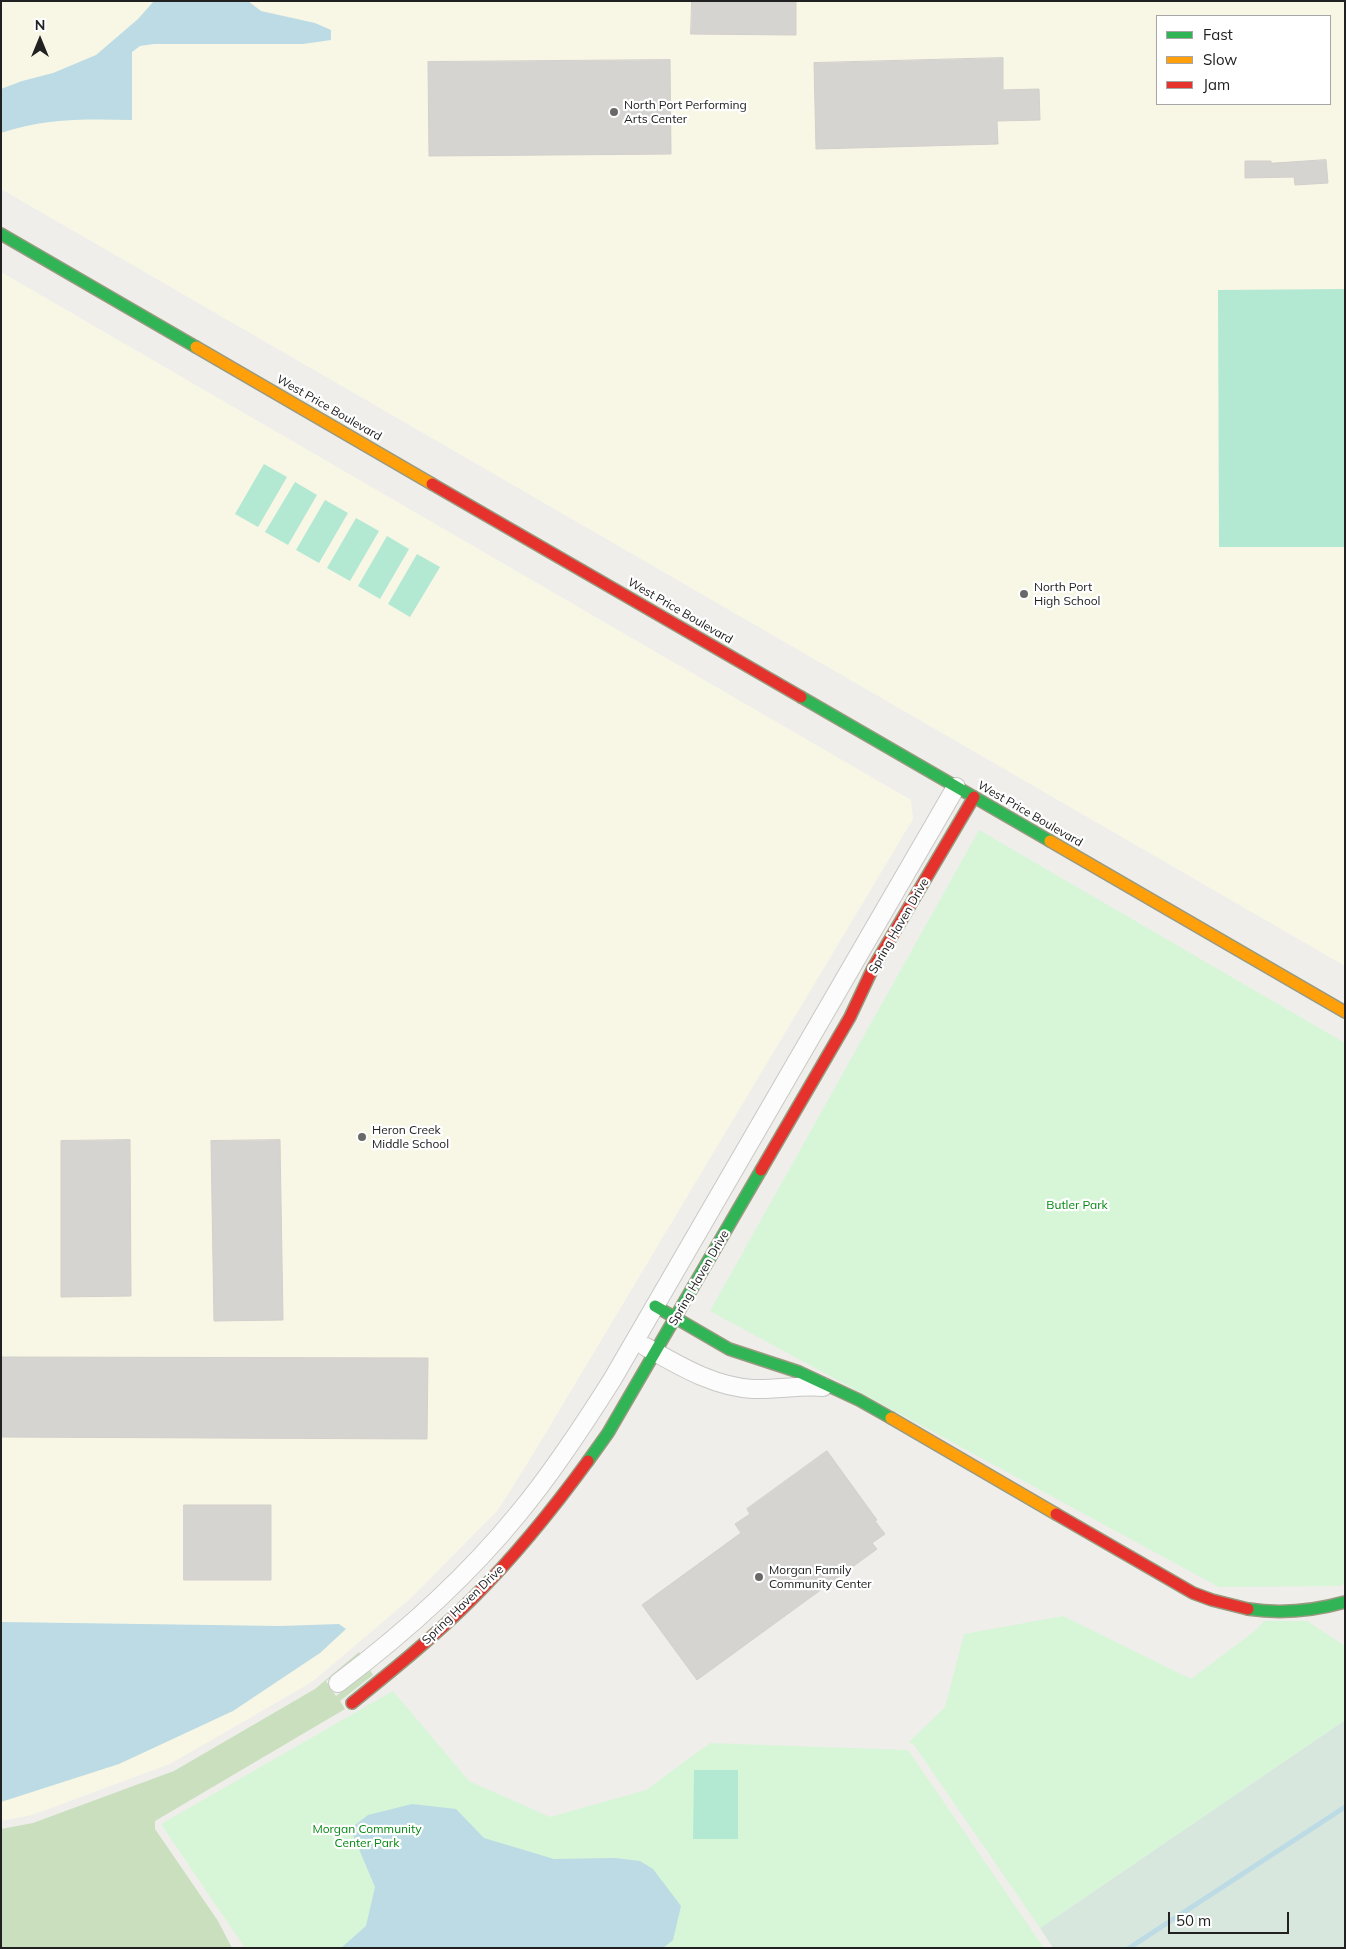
<!DOCTYPE html>
<html>
<head>
<meta charset="utf-8">
<style>
  body { margin:0 }
  #map { position:relative; width:1346px; height:1949px; overflow:hidden; background:#efeeea; font-family:Mulish,sans-serif }
  canvas { display:block }
  .frame { position:absolute; inset:0; border:2px solid #212121; pointer-events:none }
  .legend { position:absolute; left:1156px; top:15px; width:175px; height:90px; box-sizing:border-box; background:#fff; border:1px solid #a6a6a6; margin:0; padding:6px 9px; list-style:none; font-size:15px; color:#212121 }
  .legend li { display:flex; align-items:center; gap:10px; height:25px }
  .legend b { width:25px; border:1px solid #a6a6a6 }
  .north { position:absolute; left:15px; top:15px; width:50px; height:50px; -webkit-text-stroke:4px #fff; paint-order:stroke; rotate:0deg; font-size:14px; font-weight:700; line-height:20px; text-align:center; color:#212121 }
  .north::after { content:''; display:block; margin:auto; width:18px; height:22px; background:#212121; clip-path:polygon(50% 0,100% 100%,50% 72%,0 100%) }
  .scale { position:absolute; left:1168px; top:1912px; width:121px; height:22px; box-sizing:border-box; border:2px solid #212121; border-top:0; padding-left:6px; font-size:15px; line-height:18px; white-space:nowrap; color:#212121; -webkit-text-stroke:4px #fff; paint-order:stroke }
</style>
</head>
<body>
<div id="map">
<canvas width="1346" height="1949"></canvas>
<div class="frame"></div>
<ul class="legend">
<li><b style="height:6px;background:#30b455"></b>Fast</li>
<li><b style="height:6px;background:#ff9f0a"></b>Slow</li>
<li><b style="height:6px;background:#e5322d"></b>Jam</li>
</ul>
<div class="north">N</div>
<div class="scale">50 m</div>
</div>
<script>
const context = document.querySelector('canvas').getContext('2d');
context.lineJoin = 'round';
function paint(path, color) {
  context.fillStyle = color;
  context.fill(path, 'evenodd');
}
function stroke(path, color, width, dash) {
  context.strokeStyle = color;
  context.lineWidth = width;
  context.lineCap = dash ? 'butt' : 'round';
  context.setLineDash(dash || []);
  context.stroke(path);
}
function drawText(font, color, halo, rows, align = 'center') {
  context.font = font + ' Mulish,sans-serif';
  context.lineWidth = 4.5;
  context.setLineDash([]);
  context.textBaseline = 'middle';
  context.strokeStyle = halo;
  context.fillStyle = color;
  for (const [text, x, y, turn = 0] of rows) {
    context.save();
    context.translate(x, y);
    context.rotate((+turn || 0) * Math.PI / 180);
    context.textAlign = isNaN(turn) ? turn : align;
    if (halo) context.strokeText(text, 0, 0);
    context.fillText(text, 0, 0);
    context.restore();
  }
}
paint(new Path2D(`
  M 1,1 L 1345,1 L 1345,966 L 1,189 ZM 1157,16 L 1330,16 L 1330,104 L 1157,104 Z
  M 1,272 L 911,800 L 913,819 L 532,1456 L 498,1510 L 410,1599 L 312,1682 L 170,1764 L 32,1815 L 1,1821 Z`), '#f8f7e6');
paint(new Path2D(`
  M 359,1652 L 361,1655 L 326,1681 L 336,1696 L 370,1670 L 373,1675 L 340,1701 L 345,1709 L 155,1821 L 155,1829 L 218,1921 L 232,1948 L 1,1948 L 1,1829 L 33,1823 L 174,1771 L 315,1689 Z`), '#c9dfbe');
paint(new Path2D(`
  M 1345,1720 L 1345,1948 L 1053,1948 L 1040,1928 Z`), '#d7e7de');
paint(new Path2D(`
  M 979,830 L 1345,1043 L 1345,1582 L 1341,1586 L 1219,1587 L 710,1311 Z
  M 1063,1616 L 1191,1679 L 1256,1630 L 1264,1621 L 1307,1621 L 1345,1646 L 1345,1720 L 1040,1928 L 914,1745 L 909,1742 L 945,1707 L 964,1634 Z
  M 393,1691 L 469,1781 L 550,1817 L 646,1790 L 710,1743 L 908,1750 L 1044,1948 L 245,1948 L 161,1824 Z`), '#d7f6d8');
paint(new Path2D(`
  M 1345,289 L 1345,547 L 1219,547 L 1218,290 Z
  M 264,464 L 287,477 L 258,527 L 235,514 Z
  M 295,482 L 317,495 L 288,545 L 265,532 Z
  M 325,500 L 348,513 L 319,563 L 296,550 Z
  M 356,518 L 379,531 L 350,581 L 327,568 Z
  M 387,536 L 409,549 L 380,599 L 358,586 Z
  M 417,554 L 440,567 L 410,617 L 388,604 Z
  M 694,1770 L 738,1770 L 738,1839 L 693,1839 Z`), '#b3e8d3');
paint(new Path2D(`
  M 154,1 L 248,1 L 261,11 L 315,23 L 331,30 L 331,40 L 303,44 L 154,44 L 140,46 L 132,52 L 132,120 C 88,119 44,118 1,133 L 1,89 L 22,81 L 53,73 L 96,55 L 138,19 Z
  M 1,1622 L 280,1626 L 339,1624 L 346,1629 L 320,1653 L 233,1711 L 119,1764 L 1,1802 Z
  M 412,1804 L 456,1809 L 484,1838 L 554,1859 L 615,1858 L 640,1861 L 653,1869 L 681,1906 L 673,1940 L 663,1948 L 341,1948 L 366,1926 L 375,1887 L 353,1835 L 355,1825 L 368,1815 Z`), '#bcdbe4');
stroke(new Path2D(`
  M 1129,1948 L 1345,1807`), '#bcdbe4', 5);
const building = new Path2D(`
  M 692,1 L 796,1 L 796,35 L 691,34 Z
  M 1003,58 L 1003,90 L 1039,89 L 1040,120 L 997,121 L 998,144 L 816,149 L 814,63 Z
  M 670,60 L 671,154 L 429,156 L 428,62 Z
  M 1326,160 L 1328,183 L 1295,185 L 1294,177 L 1245,178 L 1245,161 L 1271,161 L 1271,163 Z
  M 130,1140 L 131,1296 L 61,1297 L 61,1141 Z
  M 280,1140 L 283,1320 L 214,1321 L 211,1141 Z
  M 1,1357 L 428,1358 L 427,1439 L 1,1437 Z
  M 827,1451 L 877,1520 L 875,1521 L 885,1534 L 872,1543 L 877,1549 L 697,1680 L 642,1605 L 741,1533 L 735,1524 L 750,1514 L 747,1509 Z
  M 184,1505 L 271,1505 L 271,1580 L 184,1580 Z`);
paint(building, '#d6d4d1');
stroke(building, '#d3cfcb', 1);
const street = new Path2D(`
  M 646,1347 C 680,1366 714,1387 753,1389 C 777,1390 799,1385 823,1387
  M 338,1683 C 403,1634 466,1578 518,1514 C 553,1472 583,1426 612,1380 L 956,787`);
const fast = new Path2D(`
  M 1,234 L 196,347
  M 801,697 L 1050,841
  M 655,1306 L 729,1349 L 799,1372 L 859,1400 L 891,1418
  M 588,1461 L 608,1433 L 761,1170
  M 1248,1609 C 1281,1614 1313,1611 1345,1602`);
const slow = new Path2D(`
  M 196,347 L 432,484
  M 1050,841 L 1345,1012
  M 891,1418 L 1056,1514`);
const jam = new Path2D(`
  M 432,484 L 801,697
  M 761,1170 L 850,1017 L 873,968 L 974,797
  M 1056,1514 L 1193,1593 L 1212,1600 L 1248,1609
  M 352,1703 C 393,1670 435,1636 473,1598 C 515,1556 553,1509 588,1461`);
stroke(street, '#c8c8c6', 20);
stroke(fast, '#989a80', 14);
stroke(slow, '#989a80', 14);
stroke(jam, '#989a80', 14);
stroke(street, '#fdfcfc', 18);
stroke(fast, '#30b455', 11);
stroke(slow, '#ff9f0a', 11);
stroke(jam, '#e5322d', 11);
for (const [x, y, r, color] of [
  [614,112,5,"#696967"],
  [1024,594,5,"#696967"],
  [362,1137,5,"#696967"],
  [759,1577,5,"#696967"]
]) {
  const dot = new Path2D();
  dot.arc(x, y, r, 0, 2 * Math.PI);
  context.fillStyle = color;
  context.fill(dot);
  stroke(dot, '#fff', 2);
}
drawText('12px', '#212121', '#fff', [
  ["North Port Performing",624,105],
  ["Arts Center",624,119],
  ["North Port",1034,587],
  ["High School",1034,601],
  ["Heron Creek",372,1130],
  ["Middle School",372,1144],
  ["Morgan Family",769,1570],
  ["Community Center",769,1584]
], 'left');
drawText('12px', '#212121', '#fff', [
  ["West Price Boulevard",329,408,30],
  ["West Price Boulevard",680,611,30],
  ["West Price Boulevard",1030,814,30],
  ["Spring Haven Drive",899,926,-60],
  ["Spring Haven Drive",699,1278,-60],
  ["Spring Haven Drive",463,1605,-44]
]);
drawText('12px', '#068813', '#fff', [
  ["Butler Park",1077,1205],
  ["Morgan Community",367,1829],
  ["Center Park",367,1843]
]);
</script>
</body>
</html>
